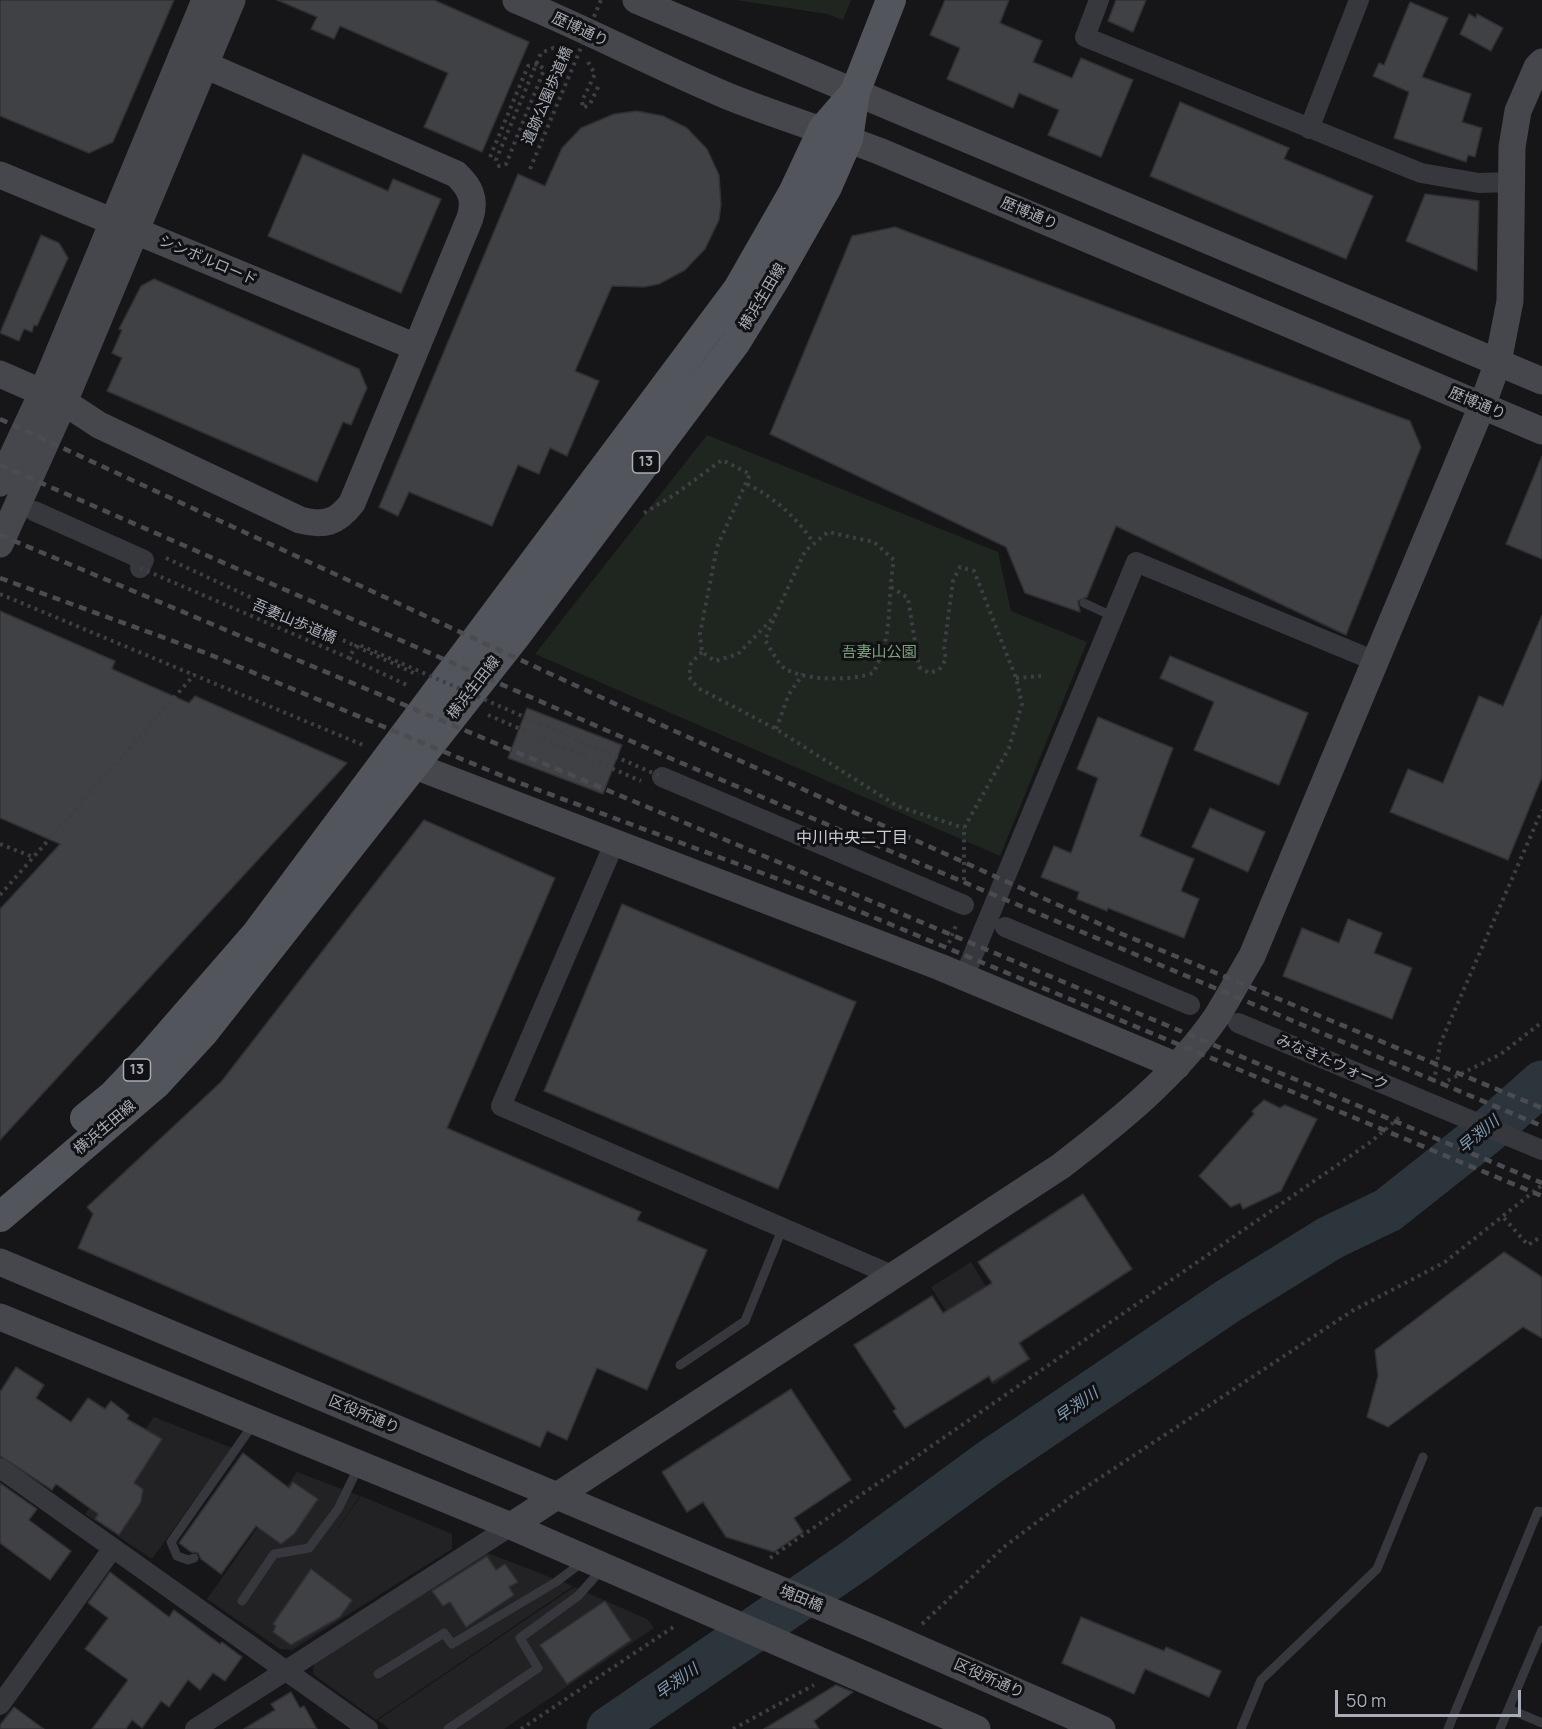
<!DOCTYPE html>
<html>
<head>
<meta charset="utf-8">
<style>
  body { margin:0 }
  #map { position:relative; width:1542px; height:1729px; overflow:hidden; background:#161618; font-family:Manrope,sans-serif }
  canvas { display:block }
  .scale { position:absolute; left:1335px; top:1690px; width:186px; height:27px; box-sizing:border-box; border:3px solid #a8adb8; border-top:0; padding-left:8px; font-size:18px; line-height:21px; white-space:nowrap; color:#a8adb8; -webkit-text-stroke:4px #111113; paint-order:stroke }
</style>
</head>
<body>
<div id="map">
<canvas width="1542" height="1729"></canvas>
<div class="scale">50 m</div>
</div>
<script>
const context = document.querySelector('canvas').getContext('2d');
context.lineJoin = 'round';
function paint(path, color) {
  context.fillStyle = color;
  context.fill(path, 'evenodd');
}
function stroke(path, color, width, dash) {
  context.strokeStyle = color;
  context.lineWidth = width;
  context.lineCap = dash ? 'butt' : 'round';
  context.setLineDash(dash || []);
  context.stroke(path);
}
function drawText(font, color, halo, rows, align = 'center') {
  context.font = font + ' Manrope,"Noto Sans JP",sans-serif';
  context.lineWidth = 6;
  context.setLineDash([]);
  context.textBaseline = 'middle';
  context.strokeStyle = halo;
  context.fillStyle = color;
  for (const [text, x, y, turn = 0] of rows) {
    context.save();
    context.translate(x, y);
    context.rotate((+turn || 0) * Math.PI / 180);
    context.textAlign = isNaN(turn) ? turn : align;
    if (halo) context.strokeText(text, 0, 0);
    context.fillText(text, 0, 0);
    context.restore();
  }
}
paint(new Path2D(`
  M 971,1262 L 1031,1359 L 993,1385 L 931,1287 Z
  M 154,1417 L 232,1448 L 152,1559 L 85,1514 Z
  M 297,1472 L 360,1496 L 323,1549 L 361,1496 L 452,1534 L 452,1549 L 292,1650 L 280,1649 L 207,1599 Z
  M 485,1552 L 573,1586 L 376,1720 L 313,1674 L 314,1663 Z
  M 574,1587 L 647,1619 L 654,1628 L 504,1729 L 389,1729 L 378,1720 Z`), '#222225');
paint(new Path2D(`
  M 736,0 L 851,0 L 843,20 L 827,14 Z
  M 707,435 L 998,552 L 1011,611 L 1087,642 L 1000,856 L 535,654 Z`), '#1e261f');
stroke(new Path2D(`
  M 609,1729 L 856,1560 L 990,1462 L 1228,1301 L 1330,1238 L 1388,1210 L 1489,1130 L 1542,1083`), '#2c353c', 45);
const building = new Path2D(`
  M 0,0 L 174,0 L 113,142 L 89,153 L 0,116 Z
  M 277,0 L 434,0 L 529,42 L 482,152 L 424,127 L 448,73 L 340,26 L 334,39 L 311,29 L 317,17 Z
  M 945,0 L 1009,0 L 1000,23 L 1042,41 L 1033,62 L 1072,78 L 1081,58 L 1133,80 L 1101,157 L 1048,135 L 1059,110 L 1019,93 L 1013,108 L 947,79 L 960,48 L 930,35 Z
  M 1116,0 L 1146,0 L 1133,32 L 1108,21 Z
  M 1410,2 L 1448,18 L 1422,77 L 1471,94 L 1462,122 L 1482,128 L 1475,157 L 1468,155 L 1466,162 L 1394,138 L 1409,92 L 1373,76 L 1379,63 L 1384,65 Z
  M 1469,14 L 1476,18 L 1477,14 L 1503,28 L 1491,51 L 1460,34 Z
  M 1180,102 L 1289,148 L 1284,159 L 1373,196 L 1346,259 L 1150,176 Z
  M 637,111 L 663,116 L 687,128 L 707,149 L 719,175 L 721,204 L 719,220 L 705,249 L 685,270 L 659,284 L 644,287 L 612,286 L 575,371 L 599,381 L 567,456 L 550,448 L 539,474 L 518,465 L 492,526 L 409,492 L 398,516 L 379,507 L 518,174 L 545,186 L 562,148 L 581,128 L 614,114 Z
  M 303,154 L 388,191 L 393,179 L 441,199 L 401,293 L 268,236 Z
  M 1425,194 L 1479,201 L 1477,271 L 1406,241 Z
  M 895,227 L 1410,421 L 1421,447 L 1346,635 L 1116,526 L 1087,597 L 1078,601 L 1080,612 L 1025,593 L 1006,547 L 770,434 L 852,236 Z
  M 41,235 L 59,243 L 68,258 L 37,326 L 34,325 L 32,332 L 24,329 L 19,341 L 0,333 Z
  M 154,279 L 359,369 L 367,388 L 351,425 L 343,422 L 317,482 L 107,391 L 122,358 L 112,353 L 122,330 L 119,329 L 141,286 Z
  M 1542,456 L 1542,559 L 1506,544 Z
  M 0,611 L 115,661 L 112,669 L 189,703 L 195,696 L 347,763 L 0,1140 L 0,909 L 60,844 L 0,818 Z
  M 1542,615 L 1542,777 L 1508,860 L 1390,812 L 1408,769 L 1443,783 L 1479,696 L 1503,706 Z
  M 1170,656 L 1308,713 L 1279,785 L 1194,750 L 1214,702 L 1160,678 Z
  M 527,708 L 622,745 L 603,794 L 508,758 Z
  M 1098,717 L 1173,748 L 1140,836 L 1194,859 L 1181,891 L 1199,899 L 1184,938 L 1108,908 L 1107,911 L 1077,899 L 1079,892 L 1041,877 L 1054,846 L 1071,853 L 1098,778 L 1077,769 Z
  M 1210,808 L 1265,832 L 1248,872 L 1192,847 Z
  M 424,820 L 555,878 L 447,1128 L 641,1212 L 637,1220 L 707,1250 L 647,1390 L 597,1368 L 567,1440 L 547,1431 L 540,1447 L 78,1248 L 93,1214 L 87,1207 L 221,1082 Z
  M 622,904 L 856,1002 L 778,1189 L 544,1091 Z
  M 1348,919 L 1382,933 L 1374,953 L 1412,968 L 1392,1019 L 1283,976 L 1302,928 L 1339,943 Z
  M 1264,1100 L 1280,1108 L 1285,1105 L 1317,1119 L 1281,1191 L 1243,1209 L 1240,1203 L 1231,1207 L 1199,1176 L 1254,1114 L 1252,1111 Z
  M 1083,1194 L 1132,1269 L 1019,1343 L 1029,1359 L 992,1382 L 989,1376 L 905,1428 L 893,1411 L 896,1409 L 854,1345 L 932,1296 L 943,1313 L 992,1283 L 978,1262 Z
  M 1504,1252 L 1542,1277 L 1542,1338 L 1523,1327 L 1388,1427 L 1367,1417 L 1378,1376 L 1375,1350 Z
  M 16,1367 L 44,1385 L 36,1398 L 71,1422 L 88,1398 L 105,1409 L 111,1401 L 129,1415 L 127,1419 L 162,1439 L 134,1483 L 143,1489 L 141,1502 L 119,1535 L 95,1519 L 98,1514 L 56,1484 L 52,1490 L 0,1456 L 0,1392 Z
  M 791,1389 L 851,1480 L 794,1518 L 803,1532 L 774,1552 L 726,1537 L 703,1502 L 687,1512 L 662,1472 Z
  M 243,1453 L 289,1488 L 293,1482 L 318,1499 L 294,1534 L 281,1544 L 256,1526 L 221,1574 L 201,1559 L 198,1553 L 191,1552 L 179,1543 Z
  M 0,1483 L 37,1509 L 29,1520 L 71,1551 L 50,1580 L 0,1543 Z
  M 487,1556 L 496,1570 L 505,1564 L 518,1582 L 509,1587 L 514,1595 L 466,1627 L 450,1602 L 443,1606 L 432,1591 Z
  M 311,1569 L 352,1600 L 340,1617 L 291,1645 L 273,1632 L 276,1626 L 273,1624 Z
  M 110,1572 L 169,1617 L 174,1610 L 220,1644 L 222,1642 L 242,1657 L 225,1681 L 213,1673 L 200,1690 L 188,1680 L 169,1707 L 161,1701 L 142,1728 L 132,1720 L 126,1729 L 92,1729 L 128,1680 L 85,1649 L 108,1618 L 88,1603 Z
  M 605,1601 L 631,1640 L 567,1684 L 540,1645 Z
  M 1081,1617 L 1164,1651 L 1166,1647 L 1221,1671 L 1209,1697 L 1145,1669 L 1134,1694 L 1062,1663 Z
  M 836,1685 L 853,1692 L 814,1721 L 819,1729 L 764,1729 Z
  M 291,1692 L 300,1708 L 304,1706 L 317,1729 L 244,1729 L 275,1710 L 271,1704 Z
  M 14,1707 L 44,1729 L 0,1729 L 0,1725 Z`);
paint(building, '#404145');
stroke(building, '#303034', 1.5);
stroke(new Path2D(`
  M 588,62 L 595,74 L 582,101 L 583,108 L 590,104 L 600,83
  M 490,157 L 528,66 L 539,64 L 544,70 L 506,164 L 499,166 L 496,160 L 541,53 L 553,48 L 567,53
  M 747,484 C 775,498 795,516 813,542
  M 644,513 L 674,495 L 722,460 L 750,474 L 717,547 L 700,634 L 702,652 L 715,661 L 738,654 L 775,616 L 805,551 L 828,532 L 874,542 L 894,560 C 886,602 895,633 873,673 C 852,681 803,681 784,668 C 777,662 770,648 765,640 L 775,616
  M 166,558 L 418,675
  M 891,587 L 908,598 L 919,667 L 929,673 L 939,670 L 946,659 L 944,649 L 953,581 L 960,567 L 974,571 L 1016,678 L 1022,704 L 1009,748 L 964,828 L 964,883
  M 0,594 L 194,675
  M 702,652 L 691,663 L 689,677 L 698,688 L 776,729 L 897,806 L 964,828
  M 349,658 L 409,686
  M 1016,678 L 1041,676
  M 488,715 L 641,781
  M 776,729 L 789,694 L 803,674
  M 0,844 L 33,857
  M 0,895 L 194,675 L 363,745
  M 949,943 L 956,925
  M 1434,1082 L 1440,1044 L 1542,810
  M 1441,1084 L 1501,1054 L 1542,1022
  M 1504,1218 L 1528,1245 L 1542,1236
  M 770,1558 L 1372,1141 L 1402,1115
  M 922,1624 L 1005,1546 L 1071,1497 L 1352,1311 L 1445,1262 L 1542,1185
  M 521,1729 L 675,1626
  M 733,1729 L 814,1685`), '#3d3f44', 4, [3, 4.5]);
stroke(new Path2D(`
  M 1084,603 L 1114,617
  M 680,1365 L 745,1321 L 783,1227
  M 194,1558 L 188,1560 L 177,1556 L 171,1542 L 254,1423
  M 242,1601 L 274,1554 L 309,1548 L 338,1509 L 359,1466
  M 378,1674 L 444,1633 L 452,1644 L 556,1582 L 584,1561
  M 1509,1709 L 1542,1723
  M 448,1729 L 538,1668 L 520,1638 L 578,1596 L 602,1569
  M 1241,1729 L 1261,1680 L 1377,1569 L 1423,1457
  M 1448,1729 L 1538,1511 L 1542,1512
  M 1500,1729 L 1542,1630`), '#37383d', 9);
stroke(new Path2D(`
  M 1099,0 L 1085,37 L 1421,173 L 1479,183 L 1512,182
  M 1309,129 L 1359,0
  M 34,511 L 144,560 L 140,568
  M 662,777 L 964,905
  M 614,844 L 501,1106 L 894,1276
  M 1005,927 L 1190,1005
  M 964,977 L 1136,562 L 1375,661
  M 1238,1023 L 1542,1150
  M 0,1468 L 368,1729
  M 0,1705 L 113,1548
  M 195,1729 L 511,1526`), '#37383d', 20);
stroke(new Path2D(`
  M 516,0 C 586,29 654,65 725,95 C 776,116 828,131 879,151 L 1542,431
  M 636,0 L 1542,381
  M 0,175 L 416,347
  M 0,374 L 64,402 L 99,425 L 300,520 C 324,526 337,523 352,503 L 470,218 C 476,199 470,187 456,174 L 182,55
  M 0,483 L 42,393 L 205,0
  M 0,544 L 64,402 L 232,0
  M 394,758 L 940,967 L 1177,1066
  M 0,1262 L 876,1630 L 1102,1729
  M 0,1317 L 511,1526 L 977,1729
  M 511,1526 L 1061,1166 C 1118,1122 1176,1076 1217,1016 C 1229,997 1240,976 1252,956 L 1482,406 L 1498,362 L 1510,301 L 1512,147 L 1518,111 L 1537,67 L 1542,62`), '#45474d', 27);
stroke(new Path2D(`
  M 85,1118 L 113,1095 L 151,1055 L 257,933 L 389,756 L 738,289 L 793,193 L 823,129 L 855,92
  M 0,1217 L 156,1084 L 204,1032 L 515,637 L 736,342 L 773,282 L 827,187 L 848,139 L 855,92 L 891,0`), '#53555c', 30);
stroke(new Path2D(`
  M 0,419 L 635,713 L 1122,934 L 1542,1108
  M 0,465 L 672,759 L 1542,1126
  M 0,535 L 1542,1183
  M 0,578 L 206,653 L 517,782 L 813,892 L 1542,1196`), '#4a4c52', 4.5, [8, 6]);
stroke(new Path2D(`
  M 530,169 L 601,0
  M 140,568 L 349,658 L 357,644 L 662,777`), '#3d3f44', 4, [3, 4.5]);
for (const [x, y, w] of [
  [646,462,27],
  [137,1070,27]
]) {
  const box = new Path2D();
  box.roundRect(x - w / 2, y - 11, w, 22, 4.5);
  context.fillStyle = '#111113';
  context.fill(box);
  stroke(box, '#a8adb8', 1.5);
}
drawText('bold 14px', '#a8adb8', null, [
  ["13",646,462],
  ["13",137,1070]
]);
drawText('15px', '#a8adb8', '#111113', [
  ["歴博通り",580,30,25],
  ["遺跡公園歩道橋",548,96,-67],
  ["歴博通り",1029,214,23],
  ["シンボルロード",208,261,23],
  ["横浜生田線",763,297,-59],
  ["歴博通り",1477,404,23],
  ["吾妻山歩道橋",294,622,23],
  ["横浜生田線",474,688,-52],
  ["みなきたウォーク",1332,1063,23],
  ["横浜生田線",105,1128,-40],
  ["区役所通り",364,1415,23],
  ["境田橋",801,1599,22],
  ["区役所通り",989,1679,24]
]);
drawText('15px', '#7fa381', '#111113', [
  ["吾妻山公園",879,653]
]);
drawText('16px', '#c9ccd4', '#111113', [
  ["中川中央二丁目",852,839]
]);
drawText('italic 16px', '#7f9bb3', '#111113', [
  ["早渕川",1479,1135,-40],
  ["早渕川",1077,1406,-35],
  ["早渕川",677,1682,-35]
]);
</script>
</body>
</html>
